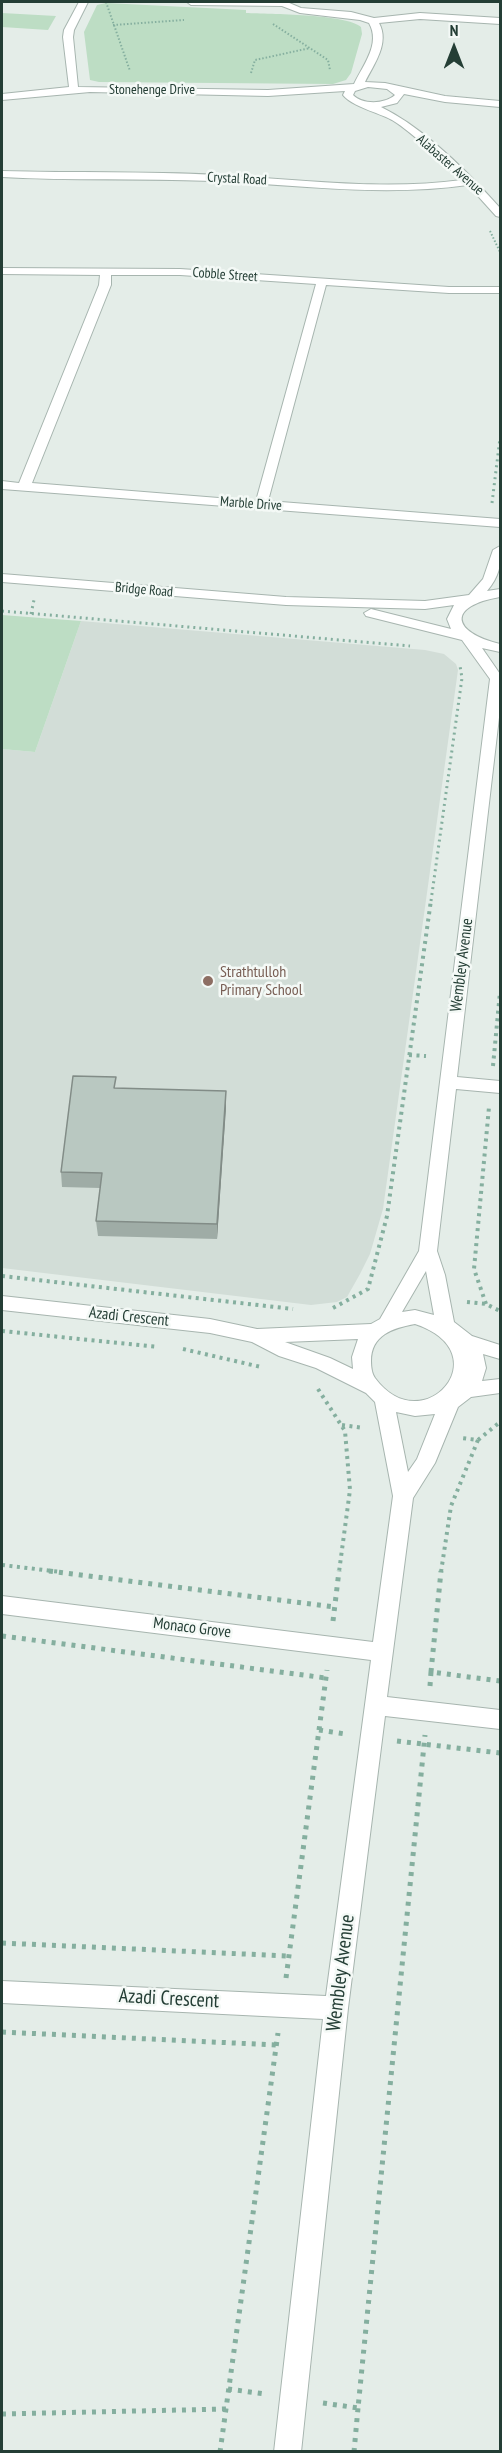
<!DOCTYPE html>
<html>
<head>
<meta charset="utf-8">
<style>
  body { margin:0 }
  #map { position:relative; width:502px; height:2453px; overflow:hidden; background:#e4ede8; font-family:"PT Sans Narrow",sans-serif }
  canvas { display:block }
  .frame { position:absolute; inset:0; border:3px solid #243e35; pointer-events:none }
  .north { position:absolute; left:424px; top:18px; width:60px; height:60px; -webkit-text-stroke:4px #f4f9f6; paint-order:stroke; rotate:0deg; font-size:16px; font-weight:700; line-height:24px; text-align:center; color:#243e35 }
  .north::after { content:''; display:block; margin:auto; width:21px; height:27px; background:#243e35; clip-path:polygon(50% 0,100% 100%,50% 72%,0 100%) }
</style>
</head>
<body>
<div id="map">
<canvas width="502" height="2453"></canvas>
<div class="frame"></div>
<div class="north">N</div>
</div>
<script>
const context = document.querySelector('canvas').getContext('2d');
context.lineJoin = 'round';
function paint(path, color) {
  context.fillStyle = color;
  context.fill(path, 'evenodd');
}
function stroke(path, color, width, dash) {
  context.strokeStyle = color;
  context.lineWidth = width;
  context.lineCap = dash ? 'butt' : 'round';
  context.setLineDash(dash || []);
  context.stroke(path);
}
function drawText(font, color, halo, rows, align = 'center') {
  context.font = font + ' "PT Sans Narrow",sans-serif';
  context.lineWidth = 5;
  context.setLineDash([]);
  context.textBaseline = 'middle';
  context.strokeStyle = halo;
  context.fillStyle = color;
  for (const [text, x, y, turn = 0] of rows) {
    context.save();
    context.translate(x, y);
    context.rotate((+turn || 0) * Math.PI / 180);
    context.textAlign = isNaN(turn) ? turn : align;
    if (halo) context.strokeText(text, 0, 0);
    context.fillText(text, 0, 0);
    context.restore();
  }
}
paint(new Path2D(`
  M 81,621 L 425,650 L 444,654 L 456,664 L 458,670 L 383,1209 L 370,1254 L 360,1274 L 347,1297 L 337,1302 L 311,1305 L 2,1268 L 2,749 L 35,752 Z`), '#d2ddd7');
paint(new Path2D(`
  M 106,3 L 246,10 L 246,13 C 269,14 347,14 361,27 L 362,34 L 351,73 L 346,80 L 333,84 L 99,82 L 90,80 L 84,32 L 97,5 Z
  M 2,13 L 56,16 L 48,30 L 2,27 Z
  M 2,615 L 81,621 L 35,752 L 2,749 Z`), '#bdddc4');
const minor = new Path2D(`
  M 79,2 L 88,2 L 74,30 L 73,37 L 78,87 L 268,90 L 354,84 C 363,65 381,44 369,23 L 360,20 L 300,13 L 282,6 L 191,5 L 187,2 L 287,2 L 301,8 L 351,12 L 374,18 L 420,13 L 500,18 L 500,24 L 420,19 L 379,23 C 390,43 374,64 365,82 L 385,83 L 445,96 L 500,101 L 500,107 L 445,102 L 404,94 L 397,103 L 381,107 C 424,128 469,173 500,208 L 500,217 L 496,216 L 468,185 C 383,197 298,185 212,181 C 142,178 72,181 2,177 L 2,171 C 73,173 145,171 217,175 C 299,179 380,191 462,180 C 442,162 415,134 392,120 C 377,112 353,107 343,95 L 345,91 L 268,96 L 90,92 L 2,100 L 2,94 L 69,87 L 63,37 L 64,30 ZM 368,87 L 387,89 L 395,95 C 385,104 363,105 353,95 L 355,91 Z
  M 2,268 L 180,269 L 449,287 L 500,287 L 500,293 L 449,293 L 326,285 L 268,501 L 500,519 L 500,527 L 2,489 L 2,481 L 19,483 L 99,285 L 100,275 L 2,274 ZM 111,275 L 180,275 L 316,284 L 256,501 L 32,483 L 111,285 Z
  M 500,546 C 502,564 499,577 487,591 L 500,589 L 500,597 C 447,606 451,632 500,644 L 500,652 L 482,648 L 500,674 L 500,709 L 457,1077 L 500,1081 L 500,1093 L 456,1089 L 437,1251 L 445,1275 L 454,1322 L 472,1336 L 500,1345 L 500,1359 L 483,1354 L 486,1368 L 482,1381 L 500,1379 L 500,1393 L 471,1397 L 458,1407 L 435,1463 L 413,1498 L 387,1697 L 500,1710 L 500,1729 L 385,1716 L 348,2008 L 301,2452 L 274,2452 L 323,2019 L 2,2003 L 2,1981 L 326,1996 L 371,1660 L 2,1614 L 2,1596 L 373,1642 L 393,1496 L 375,1402 L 366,1393 L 316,1368 L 279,1356 L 252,1342 L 210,1333 L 2,1310 L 2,1296 L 210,1319 L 257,1329 L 371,1324 L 380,1319 L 419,1251 L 490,679 L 462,640 L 366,616 L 364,613 L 371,609 L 451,629 L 447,619 L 454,605 L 425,609 L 286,605 L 2,582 L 2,574 L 286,597 L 425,601 L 469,595 L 483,579 L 493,550 ZM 426,1271 L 434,1315 L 415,1310 L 402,1312 ZM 415,1324 C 502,1353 423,1443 375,1378 C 372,1374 371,1367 371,1361 C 371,1335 393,1328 415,1324 ZM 358,1339 L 352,1357 L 353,1369 L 330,1358 L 285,1342 ZM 396,1412 L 415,1416 L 435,1414 L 417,1459 L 408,1472 Z`);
stroke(minor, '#a7b5af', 2);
stroke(new Path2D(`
  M 106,2 L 130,71
  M 273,24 L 328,60 L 330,70
  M 113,25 L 184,20
  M 251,73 L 255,60 L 310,48
  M 490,231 L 500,252`), '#85af9f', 2, [1.5, 2]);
stroke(new Path2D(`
  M 492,503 L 500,438
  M 2,611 L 410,646
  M 31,614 L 34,600
  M 431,901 L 462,678 L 460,666`), '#85af9f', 3, [2, 4]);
stroke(new Path2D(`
  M 409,1055 L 426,1056
  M 493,1066 L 500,992
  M 2,1276 L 293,1309
  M 467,1302 L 486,1304 L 500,1311
  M 486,1304 L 474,1269 L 489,1107
  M 333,1308 L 368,1289 L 387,1216 L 431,900
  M 2,1331 L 158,1347
  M 183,1349 L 261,1367
  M 318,1389 L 345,1431 L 350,1490 L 339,1572
  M 342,1425 L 364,1428
  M 478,1440 L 500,1422
  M 2,1565 L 61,1572
  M 441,1572 L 451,1506 L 478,1440 L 461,1438`), '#85af9f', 4, [3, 4.5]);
stroke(new Path2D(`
  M 49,1571 L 335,1607
  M 333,1621 L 339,1571
  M 2,1636 L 326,1678
  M 431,1672 L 441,1571
  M 430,1686 L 431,1672 L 500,1681
  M 319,1730 L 345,1734
  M 397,1741 L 500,1753
  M 2,1943 L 288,1956
  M 286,1978 L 327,1670
  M 2,2032 L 276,2045
  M 228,2389 L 265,2394
  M 323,2403 L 358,2408 L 425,1735
  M 2,2414 L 226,2409
  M 220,2452 L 278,2033
  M 354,2452 L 358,2408`), '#85af9f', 5, [4, 6]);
paint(minor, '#fff');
paint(new Path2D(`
  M 117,1088 L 226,1107 L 217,1239 L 98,1236 L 96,1221 L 100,1188 L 62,1187 L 61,1172 Z`), '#9faca6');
paint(new Path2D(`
  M 226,1091 L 226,1107 L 217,1239 L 217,1224 Z`), '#828c87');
const building = new Path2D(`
  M 73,1076 L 116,1077 L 114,1088 L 226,1091 L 217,1224 L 96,1221 L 102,1173 L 61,1172 Z`);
paint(building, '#b9c8c1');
stroke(building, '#828c87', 1.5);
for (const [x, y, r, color] of [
  [208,981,6,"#8d6e63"]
]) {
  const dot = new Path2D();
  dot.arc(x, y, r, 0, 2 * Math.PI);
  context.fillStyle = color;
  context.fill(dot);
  stroke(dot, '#f4f9f6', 2);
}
drawText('14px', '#243e35', '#f4f9f6', [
  ["Stonehenge Drive",152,90],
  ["Alabaster Avenue",450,165,41],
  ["Crystal Road",237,179,3],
  ["Cobble Street",225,275,4],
  ["Marble Drive",251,504,4],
  ["Bridge Road",144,590,5]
]);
drawText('16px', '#243e35', '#f4f9f6', [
  ["Wembley Avenue",462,965,-83],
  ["Azadi Crescent",129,1317,6],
  ["Monaco Grove",192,1628,7]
]);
drawText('16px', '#785e54', '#f4f9f6', [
  ["Strathtulloh",220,972],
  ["Primary School",220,990]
], 'left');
drawText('20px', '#243e35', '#f4f9f6', [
  ["Wembley Avenue",341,1973,-83],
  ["Azadi Crescent",169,1999,3]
]);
</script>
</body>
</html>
